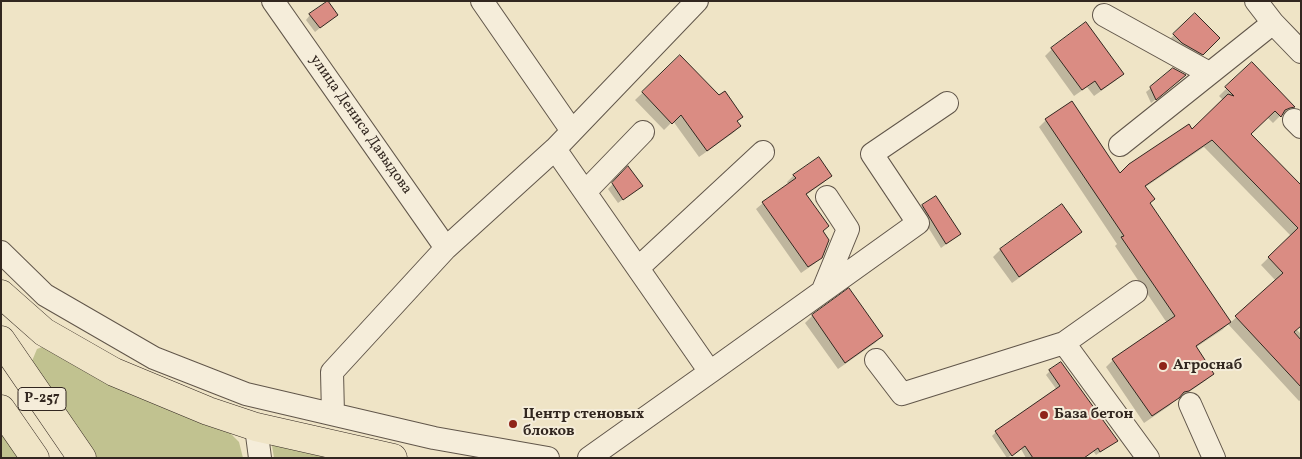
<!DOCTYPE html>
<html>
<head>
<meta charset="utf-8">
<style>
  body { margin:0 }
  #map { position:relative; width:1302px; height:459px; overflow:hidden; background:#efe4c6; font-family:Vollkorn,serif }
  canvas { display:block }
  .frame { position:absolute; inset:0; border:2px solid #322720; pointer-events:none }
</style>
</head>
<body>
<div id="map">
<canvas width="1302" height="459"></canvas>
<div class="frame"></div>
</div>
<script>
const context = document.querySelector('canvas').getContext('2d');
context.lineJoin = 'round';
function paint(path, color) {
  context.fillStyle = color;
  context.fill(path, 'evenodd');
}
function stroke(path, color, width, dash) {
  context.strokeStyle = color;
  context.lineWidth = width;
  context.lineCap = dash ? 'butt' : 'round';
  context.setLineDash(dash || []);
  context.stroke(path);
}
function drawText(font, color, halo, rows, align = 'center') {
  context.font = font + ' Vollkorn,serif';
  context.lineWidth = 4;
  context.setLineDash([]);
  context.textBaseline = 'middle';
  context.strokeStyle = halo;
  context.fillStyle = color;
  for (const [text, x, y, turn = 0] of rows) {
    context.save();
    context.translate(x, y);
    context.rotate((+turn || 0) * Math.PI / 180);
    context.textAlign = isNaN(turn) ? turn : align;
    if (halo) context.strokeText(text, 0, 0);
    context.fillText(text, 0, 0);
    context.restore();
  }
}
paint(new Path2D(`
  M 47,345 L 232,427 L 231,434 L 239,442 L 243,458 L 91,458 L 32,361 L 37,349 Z
  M 1,421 L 26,458 L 1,458 Z
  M 271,439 L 362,458 L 274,458 Z`), '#c1c290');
paint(new Path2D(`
  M 1195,14 L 1219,38 L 1197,59 L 1169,40 Z
  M 310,15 L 336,15 L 315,32 L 306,20 Z
  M 1052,49 L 1122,74 L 1115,81 L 1094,96 L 1087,87 L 1074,96 L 1045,56 Z
  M 680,57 L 719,97 L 741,117 L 736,122 L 740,126 L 733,133 L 699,157 L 673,121 L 664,130 L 635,100 Z
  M 1252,63 L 1293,107 L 1286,114 L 1281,115 L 1273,123 L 1267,117 L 1249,134 L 1301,187 L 1296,329 L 1301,334 L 1301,400 L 1299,401 L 1228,324 L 1222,330 L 1195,348 L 1213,374 L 1205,381 L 1180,398 L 1176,399 L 1169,406 L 1144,423 L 1106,367 L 1113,360 L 1167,323 L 1115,246 L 1117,244 L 1039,127 L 1046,120 L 1119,174 L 1192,131 L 1223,100 L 1219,96 ZM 1204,147 L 1291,236 L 1261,265 L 1276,281 L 1230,323 L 1149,204 L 1144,188 Z
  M 1180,80 L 1151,103 L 1146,92 L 1151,88 Z
  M 628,168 L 636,190 L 618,203 L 608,189 Z
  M 794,175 L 830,176 L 823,183 L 806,195 L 828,226 L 822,232 L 821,257 L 814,264 L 801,273 L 756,209 L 763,203 L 789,185 L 787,182 Z
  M 935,198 L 960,234 L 941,248 L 918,211 L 923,206 Z
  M 1062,206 L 1080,232 L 1073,239 L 1012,283 L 993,257 L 1000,250 Z
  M 849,290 L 882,336 L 875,343 L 838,369 L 805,323 L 812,316 Z
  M 1050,371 L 1112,444 L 1096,455 L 1093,451 L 1084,458 L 1026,458 L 1021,449 L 1007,458 L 992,436 L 996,432 L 1057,390 L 1046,375 Z`), '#0003');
const building = new Path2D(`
  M 328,1 L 338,15 L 320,28 L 309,14 Z
  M 1195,13 L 1220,38 L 1203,55 L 1182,43 L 1173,34 Z
  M 1086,22 L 1124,74 L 1101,90 L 1095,81 L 1082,90 L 1051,48 Z
  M 680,55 L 719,95 L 725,91 L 743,117 L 737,121 L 741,126 L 707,151 L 681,115 L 672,124 L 642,92 Z
  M 1252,62 L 1295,107 L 1290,108 L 1285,110 L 1281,117 L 1275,111 L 1251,134 L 1301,185 L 1301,326 L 1294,332 L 1301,340 L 1301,387 L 1235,316 L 1283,273 L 1268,257 L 1298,228 L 1212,140 L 1145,186 L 1155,199 L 1150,203 L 1231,322 L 1196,346 L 1214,374 L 1189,391 L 1184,392 L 1179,398 L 1152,416 L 1112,359 L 1175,316 L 1121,237 L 1124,236 L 1045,119 L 1072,101 L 1120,173 L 1129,164 L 1189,124 L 1192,129 L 1228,94 L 1234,96 L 1225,87 Z
  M 1173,68 L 1186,75 L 1156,100 L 1150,87 Z
  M 819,157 L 832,176 L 806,194 L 829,226 L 823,231 L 829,240 L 822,258 L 808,267 L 762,202 L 796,178 L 793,175 Z
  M 628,166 L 643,186 L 623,200 L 612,183 Z
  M 936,196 L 961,234 L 946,244 L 922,205 Z
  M 1062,204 L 1082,232 L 1019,277 L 1000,249 Z
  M 849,288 L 883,336 L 845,363 L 812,315 Z
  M 1061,362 L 1118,441 L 1100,452 L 1098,448 L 1084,458 L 1033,458 L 1025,446 L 1012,456 L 995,431 L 1060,386 L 1049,370 Z`);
paint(building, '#da8c83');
stroke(building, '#322720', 1);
const minor = new Path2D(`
  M 273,1 L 446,248
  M 482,1 L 572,131
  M 1256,1 L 1273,23 L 1301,52
  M 1104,15 L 1209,73
  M 1294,120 L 1301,127
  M 1120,145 L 1273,23
  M 555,149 L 710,372 L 589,458
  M 585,192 L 643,132
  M 1,252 L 45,295 L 154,358 L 246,394 L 434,438 L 548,458
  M 638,268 L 763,152
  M 823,290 L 848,229 L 827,197
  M 1064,343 L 1136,292
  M 876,360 L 902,394 L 1064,343 L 1148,458
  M 710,372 L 918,223 L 872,154 L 947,103
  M 1190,404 L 1214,458
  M 333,414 L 332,372 L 446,248 L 555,149 L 697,1
  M 256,427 L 260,458`);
const major = new Path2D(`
  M 1,294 L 44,332 L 114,372 L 208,411 L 256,427 L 393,458`);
const highway = new Path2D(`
  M 1,340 L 82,458
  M 1,409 L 35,458`);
stroke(minor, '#61564a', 24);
stroke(major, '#322720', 29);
stroke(highway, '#322720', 29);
stroke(minor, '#f5edda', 22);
stroke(major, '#efe4c6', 28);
stroke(highway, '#efe4c6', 28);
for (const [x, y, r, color] of [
  [1163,366,5,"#8f2418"],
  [1044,415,5,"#8f2418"],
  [513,424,5,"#8f2418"]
]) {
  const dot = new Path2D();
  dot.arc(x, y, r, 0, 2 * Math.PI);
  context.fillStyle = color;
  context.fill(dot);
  stroke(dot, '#f5edda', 2);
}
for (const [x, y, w] of [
  [42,399,48]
]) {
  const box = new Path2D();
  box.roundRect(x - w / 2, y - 11.5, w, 23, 4);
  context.fillStyle = '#f5edda';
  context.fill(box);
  stroke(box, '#322720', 1);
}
drawText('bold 14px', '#322720', null, [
  ["Р-257",42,399]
]);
drawText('15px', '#322720', '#f5edda', [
  ["улица Дениса Давыдова",360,125,55]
]);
drawText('bold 15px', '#322720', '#f5edda', [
  ["Агроснаб",1173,366],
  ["Центр стеновых",523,415],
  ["блоков",523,432],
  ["База бетон",1054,415]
], 'left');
</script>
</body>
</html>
